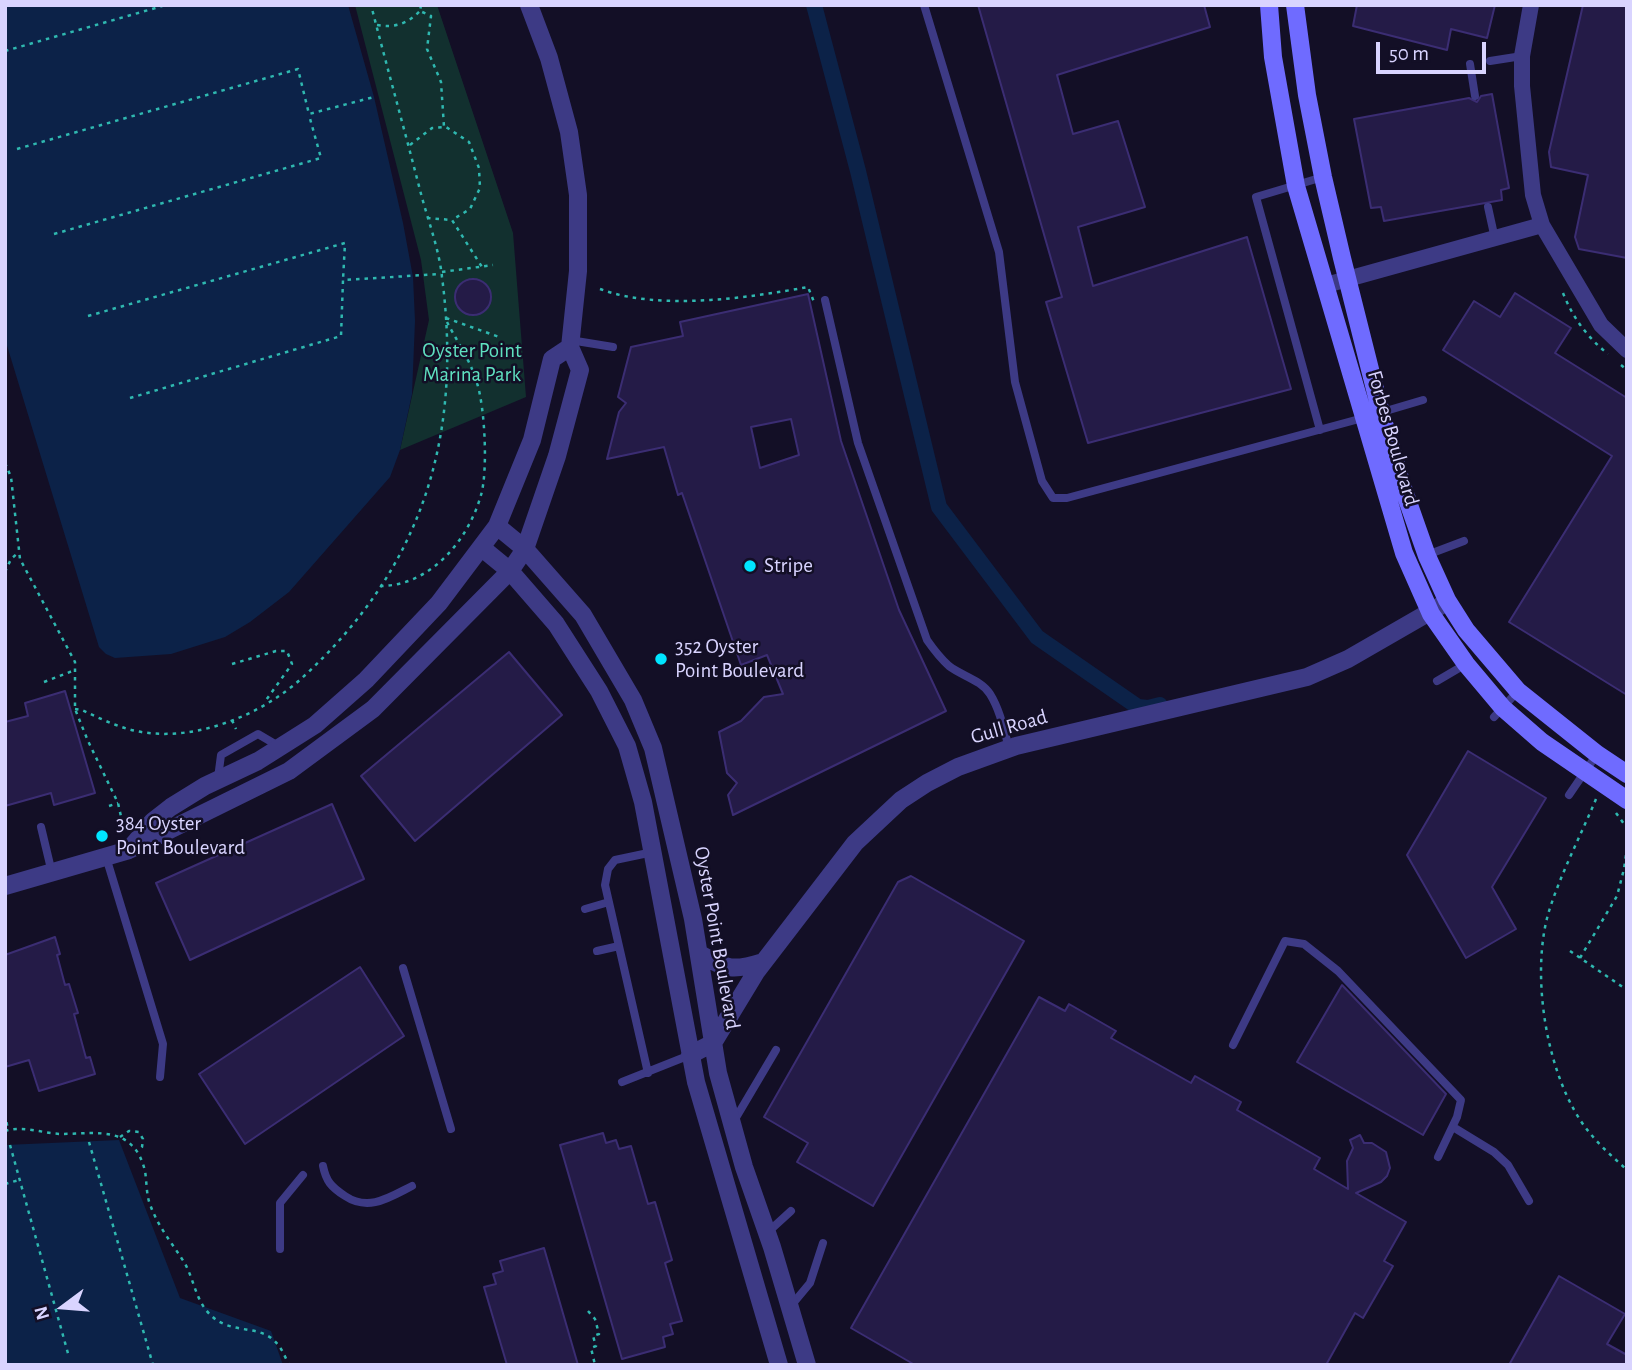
<!DOCTYPE html>
<html>
<head>
<meta charset="utf-8">
<style>
  body { margin:0 }
  #map { position:relative; width:1632px; height:1370px; overflow:hidden; background:#130f26; font-family:"Alegreya Sans",sans-serif }
  canvas { display:block }
  .frame { position:absolute; inset:0; border:7px solid #d9d4ff; pointer-events:none }
  .north { position:absolute; left:28px; top:1272px; width:70px; height:70px; -webkit-text-stroke:5px #130f26; paint-order:stroke; rotate:254deg; font-size:19px; font-weight:700; line-height:28px; text-align:center; color:#d9d4ff }
  .north::after { content:''; display:block; margin:auto; width:24px; height:32px; background:#d9d4ff; clip-path:polygon(50% 0,100% 100%,50% 72%,0 100%) }
  .scale { position:absolute; left:1376px; top:42px; width:110px; height:32px; box-sizing:border-box; border:4px solid #d9d4ff; border-top:0; padding-left:9px; font-size:21px; line-height:24px; white-space:nowrap; color:#d9d4ff; -webkit-text-stroke:5px #130f26; paint-order:stroke }
</style>
</head>
<body>
<div id="map">
<canvas width="1632" height="1370"></canvas>
<div class="frame"></div>
<div class="north">N</div>
<div class="scale">50 m</div>
</div>
<script>
const context = document.querySelector('canvas').getContext('2d');
context.lineJoin = 'round';
function paint(path, color) {
  context.fillStyle = color;
  context.fill(path, 'evenodd');
}
function stroke(path, color, width, dash) {
  context.strokeStyle = color;
  context.lineWidth = width;
  context.lineCap = dash ? 'butt' : 'round';
  context.setLineDash(dash || []);
  context.stroke(path);
}
function drawText(font, color, halo, rows, align = 'center') {
  context.font = font + ' "Alegreya Sans",sans-serif';
  context.lineWidth = 5;
  context.setLineDash([]);
  context.textBaseline = 'middle';
  context.strokeStyle = halo;
  context.fillStyle = color;
  for (const [text, x, y, turn = 0] of rows) {
    context.save();
    context.translate(x, y);
    context.rotate((+turn || 0) * Math.PI / 180);
    context.textAlign = isNaN(turn) ? turn : align;
    if (halo) context.strokeText(text, 0, 0);
    context.fillText(text, 0, 0);
    context.restore();
  }
}
paint(new Path2D(`
  M 355,5 L 437,5 L 513,233 L 526,397 L 400,450 L 429,320 L 421,260 Z`), '#12302f');
paint(new Path2D(`
  M 5,5 L 348,5 L 374,97 L 403,223 L 413,277 L 415,321 L 412,394 L 400,450 L 390,477 L 289,592 L 250,622 L 225,637 L 171,654 L 115,658 L 106,654 L 99,647 L 5,339 Z
  M 119,1140 L 180,1298 L 271,1331 L 283,1365 L 5,1365 L 5,1145 Z`), '#0c2248');
stroke(new Path2D(`
  M 814,5 L 858,171 L 939,507 L 1037,637 L 1138,707 L 1148,708 L 1160,705`), '#0c2248', 16);
const building = new Path2D(`
  M 978,5 L 1204,5 L 1210,27 L 1057,75 L 1073,134 L 1118,121 L 1145,207 L 1078,227 L 1093,286 L 1247,237 L 1291,389 L 1088,443 L 1046,302 L 1062,297 Z
  M 1357,5 L 1495,5 L 1487,38 L 1451,29 L 1447,50 L 1353,26 Z
  M 1583,5 L 1627,5 L 1627,258 L 1579,249 L 1575,237 L 1588,175 L 1551,167 L 1549,152 Z
  M 1492,94 L 1509,188 L 1501,190 L 1502,200 L 1384,221 L 1381,207 L 1371,208 L 1354,119 L 1469,98 L 1477,102 L 1481,96 Z
  M455 297a18 18 0 1 1 36 0a18 18 0 1 1-36 0Z
  M 1515,293 L 1571,328 L 1555,353 L 1627,398 L 1627,695 L 1509,622 L 1612,456 L 1443,350 L 1474,301 L 1500,317 Z
  M 808,294 L 841,441 L 899,610 L 946,711 L 733,815 L 728,795 L 737,783 L 727,773 L 719,732 L 741,721 L 764,697 L 783,694 L 767,655 L 741,665 L 682,493 L 678,495 L 664,447 L 607,459 L 619,412 L 626,403 L 618,397 L 631,347 L 683,336 L 680,322 ZM 791,419 L 799,455 L 760,468 L 751,427 Z
  M 509,652 L 562,715 L 415,841 L 361,776 Z
  M 65,691 L 95,793 L 54,805 L 51,793 L 5,806 L 5,722 L 28,716 L 25,703 Z
  M 1468,751 L 1546,798 L 1492,887 L 1516,929 L 1466,958 L 1407,855 Z
  M 332,804 L 364,879 L 190,960 L 156,883 Z
  M 911,876 L 1024,941 L 873,1206 L 797,1162 L 808,1143 L 764,1117 L 898,882 Z
  M 55,937 L 60,954 L 57,955 L 65,985 L 69,984 L 78,1013 L 74,1014 L 86,1058 L 90,1057 L 95,1074 L 39,1091 L 29,1060 L 5,1067 L 5,955 Z
  M 360,967 L 404,1036 L 245,1144 L 199,1074 Z
  M 1342,985 L 1446,1094 L 1423,1135 L 1297,1062 Z
  M 1039,997 L 1065,1011 L 1069,1004 L 1116,1031 L 1111,1038 L 1191,1083 L 1195,1076 L 1241,1102 L 1237,1110 L 1320,1158 L 1314,1169 L 1348,1189 L 1347,1161 L 1353,1148 L 1350,1140 L 1360,1135 L 1364,1143 L 1372,1143 L 1386,1152 L 1390,1168 L 1387,1176 L 1381,1182 L 1356,1193 L 1406,1222 L 1384,1261 L 1393,1266 L 1363,1318 L 1355,1313 L 1326,1365 L 915,1365 L 851,1328 Z
  M 603,1133 L 606,1143 L 616,1140 L 619,1149 L 631,1146 L 648,1204 L 655,1202 L 672,1260 L 665,1263 L 682,1321 L 670,1324 L 673,1334 L 663,1337 L 665,1347 L 622,1359 L 560,1145 Z
  M 544,1248 L 578,1365 L 507,1365 L 484,1287 L 496,1284 L 493,1274 L 503,1271 L 500,1261 Z
  M 1559,1276 L 1625,1314 L 1607,1344 L 1627,1355 L 1627,1365 L 1509,1365 Z`);
paint(building, '#241b47');
stroke(building, '#3b2d73', 2);
stroke(new Path2D(`
  M 421,5 L 420,11 L 431,16 L 427,49 L 441,82 L 444,127
  M 377,25 C 395,28 407,24 420,11
  M 5,51 L 166,5
  M 410,145 L 432,128 L 446,127 L 469,142 L 479,168 L 480,188 L 470,209 L 452,220
  M 17,149 L 298,69 L 309,114 L 374,97
  M 427,218 L 452,220 L 482,267
  M 54,234 L 321,158 L 309,115
  M 442,272 L 493,265
  M 600,289 C 658,311 748,298 808,287 L 814,302
  M 1563,293 C 1573,318 1587,337 1608,354
  M 88,316 L 345,243 L 343,280
  M 446,318 L 502,338
  M 1621,365 L 1627,370
  M 130,398 L 341,336 L 343,280 L 441,274
  M 5,463 L 11,477 L 20,559 L 75,662 L 75,709 L 88,741 L 118,803 L 124,830
  M 5,572 L 11,559 L 19,552
  M 380,586 C 430,586 468,541 481,495 C 488,471 485,408 477,383 C 471,361 456,340 446,320
  M 232,664 L 276,651 L 287,651 L 292,664 L 264,703
  M 44,682 L 75,670
  M 75,709 L 82,710 C 99,718 117,727 136,731 C 193,743 260,716 302,678 C 422,568 463,438 442,277 C 439,248 427,218 420,190 C 404,128 387,67 371,5
  M 232,720 L 236,729
  M 1596,799 C 1581,835 1562,871 1550,908 C 1529,971 1546,1080 1589,1132 C 1600,1146 1614,1158 1627,1170
  M 109,806 L 118,803
  M 1616,813 L 1627,828
  M 1570,951 L 1627,990
  M 1580,958 L 1617,896 L 1624,869 L 1627,848
  M 5,1114 L 8,1130
  M 5,1131 C 24,1125 44,1134 63,1134 C 99,1133 134,1126 145,1171 C 147,1183 146,1196 151,1207 C 159,1228 172,1243 184,1262 C 193,1277 195,1296 206,1310 C 229,1339 260,1320 279,1346 C 283,1351 286,1359 289,1365
  M 120,1137 L 129,1131 L 139,1132 L 143,1139 L 142,1147 L 139,1151
  M 89,1142 L 153,1365
  M 10,1145 L 69,1357
  M 5,1184 L 19,1180
  M 588,1311 L 595,1319 L 599,1334 L 593,1336 L 596,1346 L 591,1348 L 595,1365`), '#2fb8b0', 2.5, [3.5, 5]);
stroke(new Path2D(`
  M 924,5 L 999,252 L 1015,382 L 1042,481 L 1053,498 L 1067,498 L 1363,418
  M 1490,61 L 1522,56
  M 1470,64 L 1475,96
  M 1488,207 L 1495,239
  M 825,300 L 858,443 L 927,640 C 934,650 940,658 949,666 C 962,676 981,680 990,694 C 1000,710 1004,730 1009,748
  M 570,340 L 613,347
  M 1379,413 L 1423,400
  M 1320,430 L 1256,197 L 1323,177
  M 1427,555 L 1464,541
  M 1437,681 L 1466,664
  M 1494,717 L 1518,691
  M 218,778 L 221,755 L 258,734 L 280,747
  M 1569,795 L 1597,754
  M 41,827 L 52,873
  M 106,857 L 163,1044 L 160,1077
  M 585,909 L 609,902
  M 597,951 L 619,946
  M 403,968 L 451,1129
  M 1233,1045 L 1285,941 L 1304,944 L 1338,971 L 1461,1100 L 1457,1117 L 1438,1157
  M 648,1073 L 605,885 L 608,869 L 615,860 L 653,852
  M 622,1082 L 690,1055
  M 734,1121 L 776,1050
  M 1453,1127 L 1494,1152 L 1508,1165 L 1529,1201
  M 323,1166 C 326,1181 331,1187 345,1196 C 369,1212 390,1197 412,1186
  M 768,1232 L 791,1211
  M 280,1249 L 280,1203 L 303,1175
  M 790,1307 L 810,1283 L 823,1243`), '#3d3a85', 8);
stroke(new Path2D(`
  M 1531,5 L 1522,56 L 1522,86 L 1533,195 L 1542,225 L 1601,325 L 1627,350
  M 1326,285 L 1542,225`), '#3d3a85', 16);
stroke(new Path2D(`
  M 497,526 L 525,549 L 583,615 L 633,700 L 653,748 L 693,919 L 718,1073 L 744,1167 L 772,1247 L 807,1365
  M 482,548 L 510,571 L 556,624 L 599,691 L 627,746 L 643,802 L 696,1082 L 779,1365
  M 133,845 L 153,821 L 171,807 L 205,786 L 258,761 L 315,725 L 366,680 L 439,603 L 497,526 L 532,440 L 552,359 L 570,347
  M 5,886 L 129,850 L 289,771 L 373,709 L 510,571 L 525,549 L 557,456 L 580,370 L 570,347 L 578,271 L 578,195 L 569,132 L 549,58 L 529,5
  M 700,954 C 727,970 734,971 763,962
  M 690,1055 L 713,1043 L 756,972 L 855,843 L 901,800 L 927,783 L 958,767 L 1016,746 L 1307,677 L 1348,659 L 1440,606`), '#3d3a85', 18);
stroke(new Path2D(`
  M 1269,5 L 1273,57 L 1296,186 L 1404,553 L 1431,614 L 1466,664 L 1503,708 L 1542,742 L 1627,800
  M 1295,5 L 1307,95 L 1323,177 L 1342,258 L 1381,413 L 1402,485 L 1427,556 L 1447,600 L 1466,630 L 1518,691 L 1597,754 L 1627,774`), '#6f6bff', 18);
for (const [x, y, r, color] of [
  [750,566,7,"#00e5ff"],
  [661,659,7,"#00e5ff"],
  [102,836,7,"#00e5ff"]
]) {
  const dot = new Path2D();
  dot.arc(x, y, r, 0, 2 * Math.PI);
  context.fillStyle = color;
  context.fill(dot);
  stroke(dot, '#130f26', 2.5);
}
drawText('21px', '#5fe0c0', '#130f26', [
  ["Oyster Point",472,351],
  ["Marina Park",472,375]
]);
drawText('21px', '#d9d4ff', '#130f26', [
  ["Forbes Boulevard",1393,438,74],
  ["Gull Road",1009,727,-16],
  ["Oyster Point Boulevard",717,938,80]
]);
drawText('21px', '#d9d4ff', '#130f26', [
  ["Stripe",764,566],
  ["352 Oyster",675,647],
  ["Point Boulevard",675,671],
  ["384 Oyster",116,824],
  ["Point Boulevard",116,848]
], 'left');
</script>
</body>
</html>
